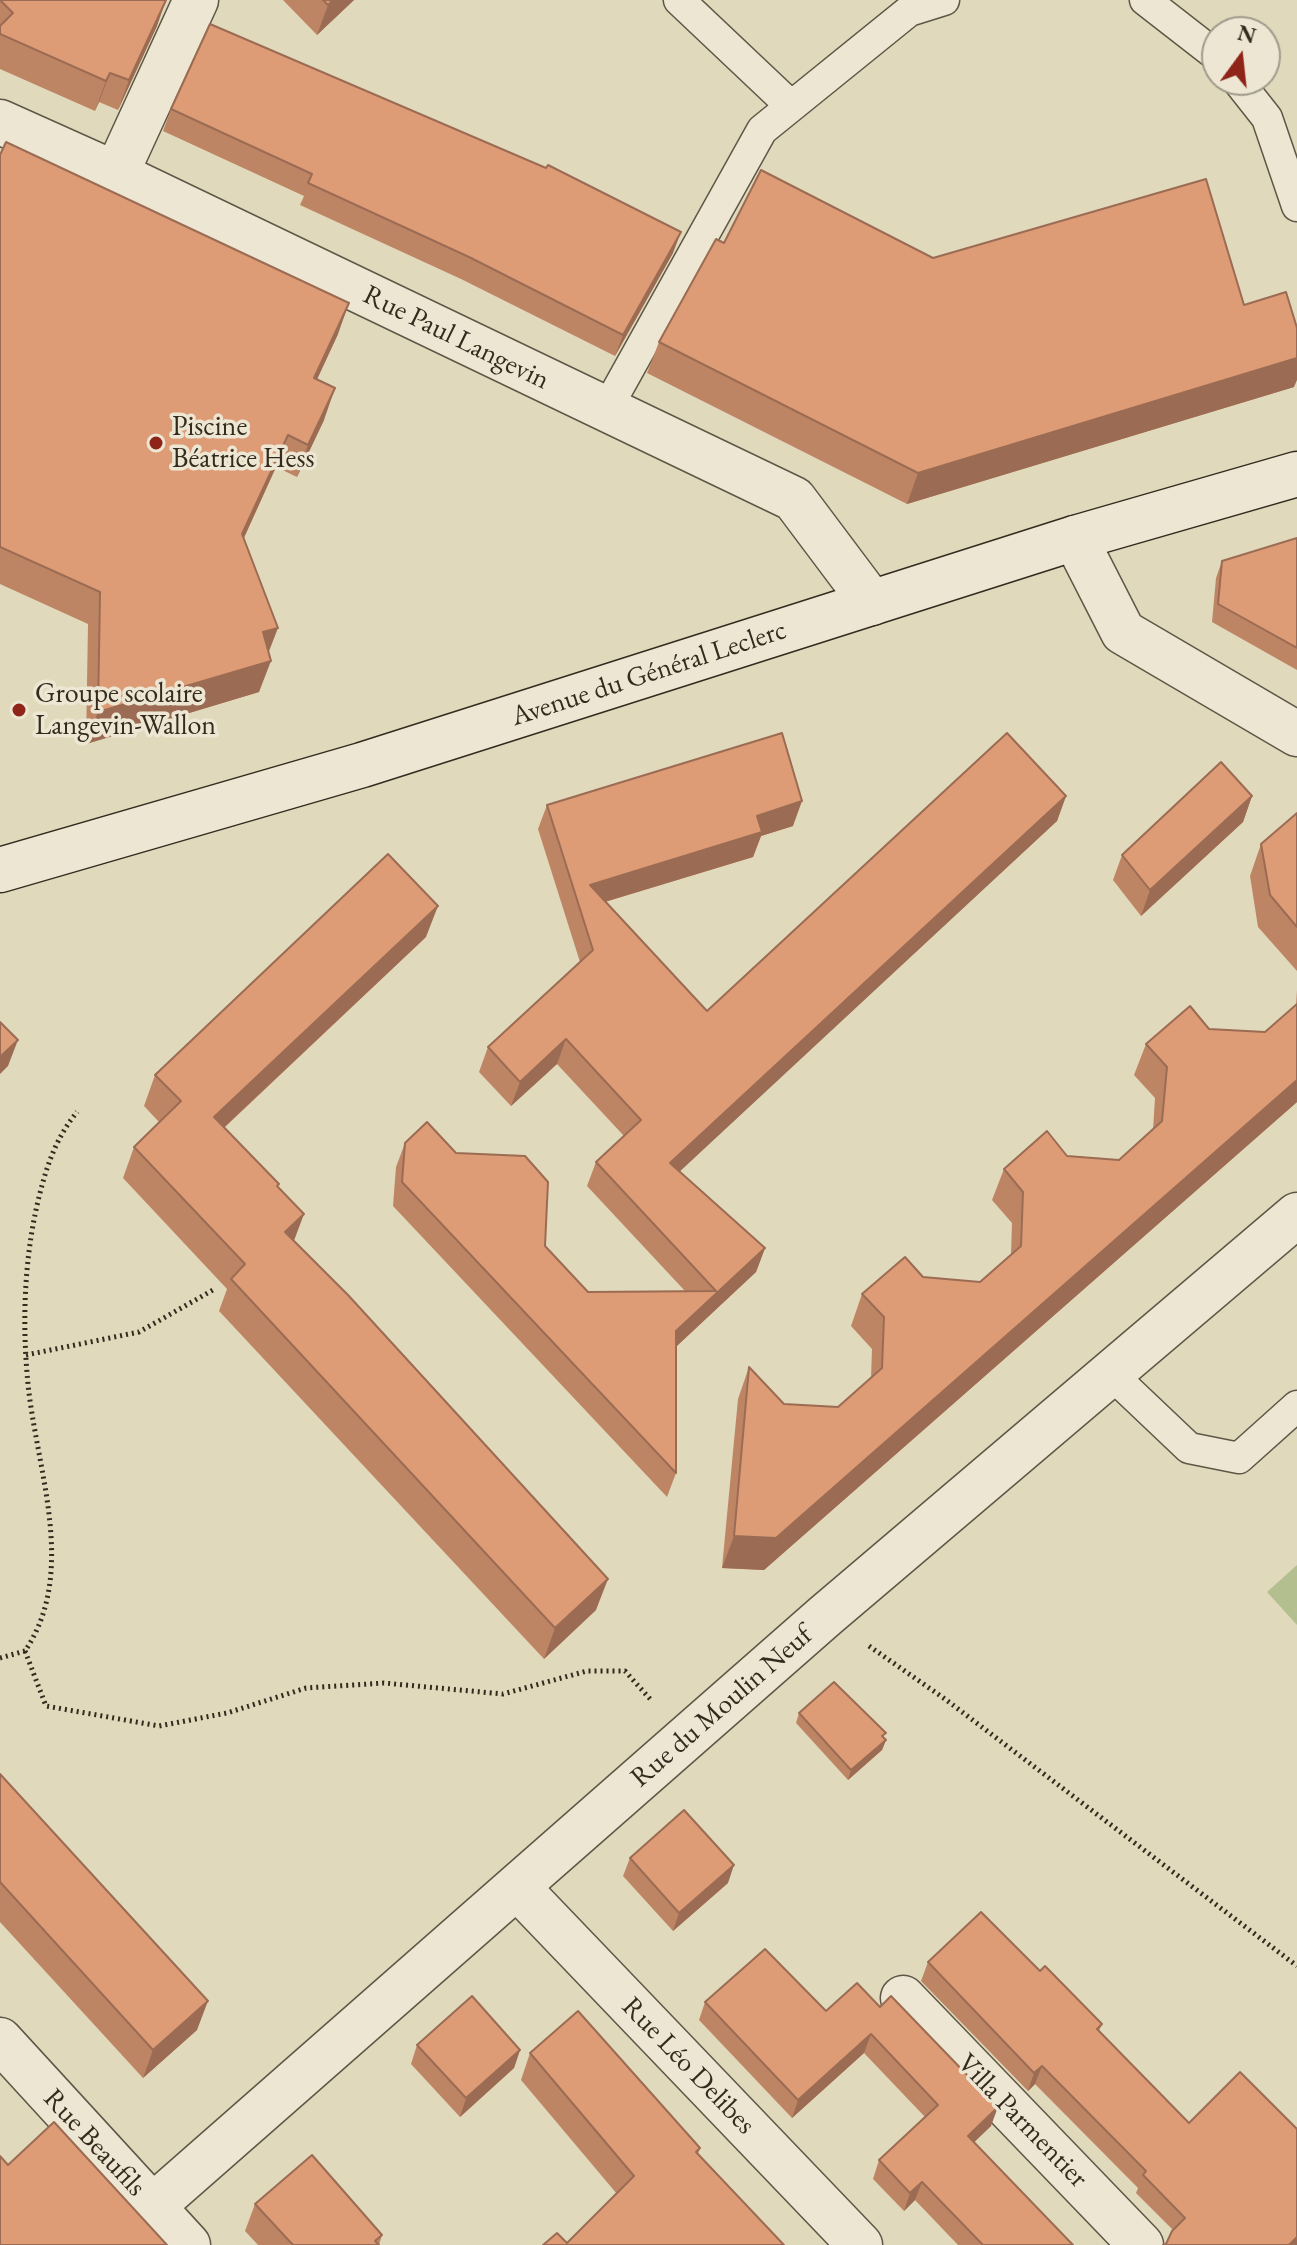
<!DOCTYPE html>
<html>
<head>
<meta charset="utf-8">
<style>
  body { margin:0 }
  #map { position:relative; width:1297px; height:2245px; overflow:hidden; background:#e1d9bc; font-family:"EB Garamond",serif }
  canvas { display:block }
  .north { position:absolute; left:1201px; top:16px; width:80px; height:80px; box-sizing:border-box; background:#ece6d3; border:2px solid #a29b8b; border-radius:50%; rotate:15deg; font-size:22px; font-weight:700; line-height:32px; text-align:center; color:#342a1e }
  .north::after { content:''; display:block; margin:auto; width:28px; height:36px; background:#8f2418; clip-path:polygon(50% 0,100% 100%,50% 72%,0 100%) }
</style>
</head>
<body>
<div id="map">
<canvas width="1297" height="2245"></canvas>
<div class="north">N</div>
</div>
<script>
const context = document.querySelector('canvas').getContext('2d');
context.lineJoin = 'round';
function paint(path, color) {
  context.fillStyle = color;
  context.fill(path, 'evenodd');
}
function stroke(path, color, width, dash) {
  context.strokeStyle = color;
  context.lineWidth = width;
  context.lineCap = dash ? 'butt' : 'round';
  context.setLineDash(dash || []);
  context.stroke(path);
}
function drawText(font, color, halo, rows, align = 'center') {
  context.font = font + ' "EB Garamond",serif';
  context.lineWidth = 7;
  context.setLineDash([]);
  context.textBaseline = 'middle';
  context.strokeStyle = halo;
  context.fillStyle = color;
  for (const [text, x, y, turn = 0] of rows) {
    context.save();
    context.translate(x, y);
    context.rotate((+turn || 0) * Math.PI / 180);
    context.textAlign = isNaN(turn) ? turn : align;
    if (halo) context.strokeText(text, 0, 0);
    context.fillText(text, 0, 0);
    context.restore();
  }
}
paint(new Path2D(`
  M 1297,1565 L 1297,1625 L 1267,1592 Z`), '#b4bf90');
const service = new Path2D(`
  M 679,0 L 790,105
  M 1145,0 L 1217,56
  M 1237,80 L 1267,118 L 1297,206
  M 606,410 L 762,130 L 909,11 L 944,0
  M 1110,1373 L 1189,1448 L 1239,1458 L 1297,1406`);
const minor = new Path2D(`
  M 0,122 L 116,174 L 794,499 L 872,603
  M 116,174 L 196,0
  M 1075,538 L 1123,632 L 1297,734
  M 517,1887 L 860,2245
  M 903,1998 L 1141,2245
  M 0,2040 L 188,2245
  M 153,2206 L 825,1616 L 1297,1215`);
const secondary = new Path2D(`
  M 0,870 L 362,765 L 1075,538 L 1297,474`);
stroke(service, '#5f5646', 33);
stroke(minor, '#5f5646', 47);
stroke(secondary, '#342a1e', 47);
stroke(new Path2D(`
  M 26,1355 L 139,1332 L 213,1290
  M 869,1646 L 945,1699 L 1297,1966
  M 25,1651 L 46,1706 L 159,1726 L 227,1713 L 306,1688 L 384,1683 L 503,1694 L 587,1671 L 625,1671 L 651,1700
  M 0,1658 L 25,1651 C 78,1572 37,1472 28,1384 C 22,1323 24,1261 38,1201 C 46,1168 55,1139 77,1112`), '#342a1e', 5, [2, 4]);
stroke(service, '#ece6d3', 30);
stroke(minor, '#ece6d3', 44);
stroke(secondary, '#ece6d3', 44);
paint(new Path2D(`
  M 0,0 L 157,26 L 118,110 L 99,102 L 95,111 L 0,69 Z
  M 283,0 L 354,0 L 317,35 Z
  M 171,109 L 673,253 L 615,356 L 461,279 L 300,205 L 304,196 L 163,131 Z
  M 0,155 L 338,334 L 317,379 L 324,420 L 297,477 L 276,467 L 244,538 L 269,653 L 259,692 L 86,744 L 88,624 L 0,584 Z
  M 724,243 L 933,258 L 1244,305 L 1294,387 L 907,504 L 647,373 L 659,342 Z
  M 1297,538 L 1297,670 L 1212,622 L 1216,578 L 1222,561 Z
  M 1066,796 L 1057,821 L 679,1171 L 765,1248 L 756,1272 L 676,1347 L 676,1473 L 667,1497 L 393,1206 L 396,1167 L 405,1143 L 545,1246 L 588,1292 L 685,1291 L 587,1186 L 596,1162 L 624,1136 L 557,1064 L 511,1106 L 479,1072 L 488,1047 L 580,962 L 538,829 L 547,805 L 793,826 L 761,836 L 753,857 L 605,902 L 707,1011 Z
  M 1252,796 L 1243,822 L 1141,916 L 1113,880 L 1122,855 Z
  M 1297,813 L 1297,971 L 1258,927 L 1250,876 L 1261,844 Z
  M 426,937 L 224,1128 L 278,1187 L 294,1241 L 596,1610 L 544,1659 L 219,1311 L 227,1289 L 123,1178 L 134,1147 L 159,1122 L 144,1106 L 155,1075 Z
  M 1297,990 L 1297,1102 L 764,1570 L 722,1568 L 738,1399 L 749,1367 L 784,1404 L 838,1407 L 871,1378 L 872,1349 L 851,1326 L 862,1294 L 923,1277 L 980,1282 L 1011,1255 L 1012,1223 L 992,1200 L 1004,1169 L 1067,1156 L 1119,1160 L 1153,1130 L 1155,1098 L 1134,1075 L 1146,1044 L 1209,1029 L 1265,1032 L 1296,1005 Z
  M 799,1713 L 886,1740 L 882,1750 L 848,1780 L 796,1723 Z
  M 0,1774 L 197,2030 L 143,2078 L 0,1922 Z
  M 630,1858 L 728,1883 L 673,1931 L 623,1876 Z
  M 928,1962 L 1040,1971 L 1102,2024 L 1099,2031 L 1189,2123 L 1297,2129 L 1166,2244 L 1173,2230 L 1136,2193 L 1138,2188 L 1035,2084 L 1028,2091 L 921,1981 Z
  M 857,1983 L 991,2126 L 974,2142 L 1073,2245 L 958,2245 L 915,2200 L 904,2211 L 873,2179 L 879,2160 L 925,2117 L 864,2053 L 792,2118 L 699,2020 L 705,2002 L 826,2011 Z
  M 417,2045 L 520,2050 L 514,2068 L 460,2117 L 411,2064 Z
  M 530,2053 L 700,2148 L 698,2154 L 567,2243 L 617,2194 L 521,2080 Z
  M 255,2204 L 382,2235 L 379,2245 L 258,2245 L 245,2231 Z`), '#be8565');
paint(new Path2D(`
  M 166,0 L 157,26 L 118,110 L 129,80 Z
  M 333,0 L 354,0 L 317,35 L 328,5 Z
  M 110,73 L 99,102 L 95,111 L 106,81 Z
  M 681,232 L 673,253 L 615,356 L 623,335 Z
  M 349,303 L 338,334 L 303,410 L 314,378 Z
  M 1297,358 L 1297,380 L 1294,387 L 907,504 L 918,473 Z
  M 335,388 L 324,420 L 297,477 L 308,445 Z
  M 288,435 L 276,467 L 231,566 L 242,534 Z
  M 278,628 L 266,659 L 263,632 Z
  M 271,661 L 259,692 L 86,744 L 98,712 Z
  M 1066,796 L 1057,821 L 662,1188 L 670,1163 Z
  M 1252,796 L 1243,822 L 1141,916 L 1150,890 Z
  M 802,801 L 793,826 L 761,836 L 753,857 L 581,909 L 590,885 L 757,816 Z
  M 438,906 L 426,937 L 202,1148 L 214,1117 Z
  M 566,1039 L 557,1064 L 511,1106 L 520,1082 Z
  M 18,1040 L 8,1066 L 0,1074 L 0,1057 Z
  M 1297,1080 L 1297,1102 L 764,1570 L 722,1568 L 734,1536 Z
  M 304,1214 L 292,1246 L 285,1232 Z
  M 765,1248 L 756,1272 L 667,1355 L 676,1331 Z
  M 608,1579 L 596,1610 L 544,1659 L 555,1628 Z
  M 886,1740 L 882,1750 L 848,1780 L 851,1770 Z
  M 734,1865 L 728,1883 L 673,1931 L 679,1913 Z
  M 208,2001 L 197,2030 L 143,2078 L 153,2050 Z
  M 871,2034 L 864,2053 L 792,2118 L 798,2100 Z
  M 520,2050 L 514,2068 L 460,2117 L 466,2098 Z
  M 1042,2066 L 1035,2084 L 1028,2091 L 1034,2073 Z
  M 998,2107 L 991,2126 L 961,2155 L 968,2136 Z
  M 922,2182 L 915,2200 L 904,2211 L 910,2193 Z
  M 1297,2237 L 1297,2245 L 1289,2245 Z`), '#9b6c53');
const building = new Path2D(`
  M 0,0 L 166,0 L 129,80 L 110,73 L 106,81 L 0,34 L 0,26 L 13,13 Z
  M 323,0 L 333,0 L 328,5 Z
  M 210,24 L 546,168 L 548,165 L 681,232 L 623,335 L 469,257 L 308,183 L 312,174 L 171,109 Z
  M 6,142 L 349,303 L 314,378 L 335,388 L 308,445 L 288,435 L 242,534 L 278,628 L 263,632 L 271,661 L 98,712 L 100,592 L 0,547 L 0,155 Z
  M 761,170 L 933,258 L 1206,179 L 1244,305 L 1286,292 L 1297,328 L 1297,358 L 918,473 L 659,342 L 716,239 L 724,243 Z
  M 1297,538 L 1297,648 L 1218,604 L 1222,561 Z
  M 782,733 L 802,801 L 757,816 L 762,832 L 590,885 L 707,1011 L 1007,733 L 1066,796 L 670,1163 L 765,1248 L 676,1331 L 676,1473 L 402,1182 L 405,1143 L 427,1122 L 456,1153 L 525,1156 L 548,1182 L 545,1246 L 588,1292 L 716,1291 L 596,1162 L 641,1120 L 566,1039 L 520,1082 L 488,1047 L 593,950 L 547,805 Z
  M 1221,762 L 1252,796 L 1150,890 L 1122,855 Z
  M 1297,813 L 1297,927 L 1270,895 L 1261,844 Z
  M 388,854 L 438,906 L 214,1117 L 279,1184 L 277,1186 L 304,1214 L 285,1232 L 348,1295 L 608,1579 L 555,1628 L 231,1279 L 245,1264 L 134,1147 L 181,1101 L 155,1075 Z
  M 1297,1004 L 1297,1080 L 776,1538 L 734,1536 L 749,1367 L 784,1404 L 838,1407 L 882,1368 L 884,1317 L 862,1294 L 905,1257 L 923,1277 L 980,1282 L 1021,1246 L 1023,1192 L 1004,1169 L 1047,1131 L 1067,1156 L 1119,1160 L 1162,1121 L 1167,1067 L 1146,1044 L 1190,1006 L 1209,1029 L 1265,1032 Z
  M 0,1022 L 18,1040 L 0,1057 Z
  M 834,1682 L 886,1733 L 882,1736 L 886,1740 L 851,1770 L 799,1713 Z
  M 0,1774 L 208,2001 L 153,2050 L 0,1882 Z
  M 684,1810 L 734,1865 L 679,1913 L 630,1858 Z
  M 981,1912 L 1040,1971 L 1045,1966 L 1102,2024 L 1097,2029 L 1189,2123 L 1240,2072 L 1297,2129 L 1297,2237 L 1289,2245 L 1163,2245 L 1166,2244 L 1172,2231 L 1185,2218 L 1143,2175 L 1146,2171 L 1042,2066 L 1034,2073 L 928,1962 Z
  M 765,1949 L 826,2011 L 857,1983 L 880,2007 L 891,1996 L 998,2107 L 968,2136 L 1073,2245 L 983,2245 L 922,2182 L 910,2193 L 879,2160 L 938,2105 L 871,2034 L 798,2100 L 705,2002 Z
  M 472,1996 L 520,2050 L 466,2098 L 417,2045 Z
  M 578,2011 L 700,2148 L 696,2152 L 784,2245 L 543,2245 L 557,2233 L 567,2243 L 634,2176 L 530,2053 Z
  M 54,2122 L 167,2245 L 0,2245 L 0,2156 L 8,2165 Z
  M 312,2155 L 382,2235 L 375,2241 L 379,2245 L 293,2245 L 255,2204 Z`);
paint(building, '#dd9b76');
stroke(building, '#9b6c53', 2);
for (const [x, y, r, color] of [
  [156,443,8,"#8f2418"],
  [19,710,8,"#8f2418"]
]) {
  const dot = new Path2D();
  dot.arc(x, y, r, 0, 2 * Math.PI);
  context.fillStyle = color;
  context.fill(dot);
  stroke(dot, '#ece6d3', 3);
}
drawText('28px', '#342a1e', '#ece6d3', [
  ["Rue Paul Langevin",456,338,26],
  ["Avenue du Général Leclerc",649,674,-18],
  ["Rue du Moulin Neuf",722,1707,-41],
  ["Rue Léo Delibes",688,2066,46],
  ["Villa Parmentier",1022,2121,46],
  ["Rue Beaufils",94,2143,47]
]);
drawText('28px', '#342a1e', '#ece6d3', [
  ["Piscine",172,427],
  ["Béatrice Hess",172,459],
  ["Groupe scolaire",35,694],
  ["Langevin-Wallon",35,726]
], 'left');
</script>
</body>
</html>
